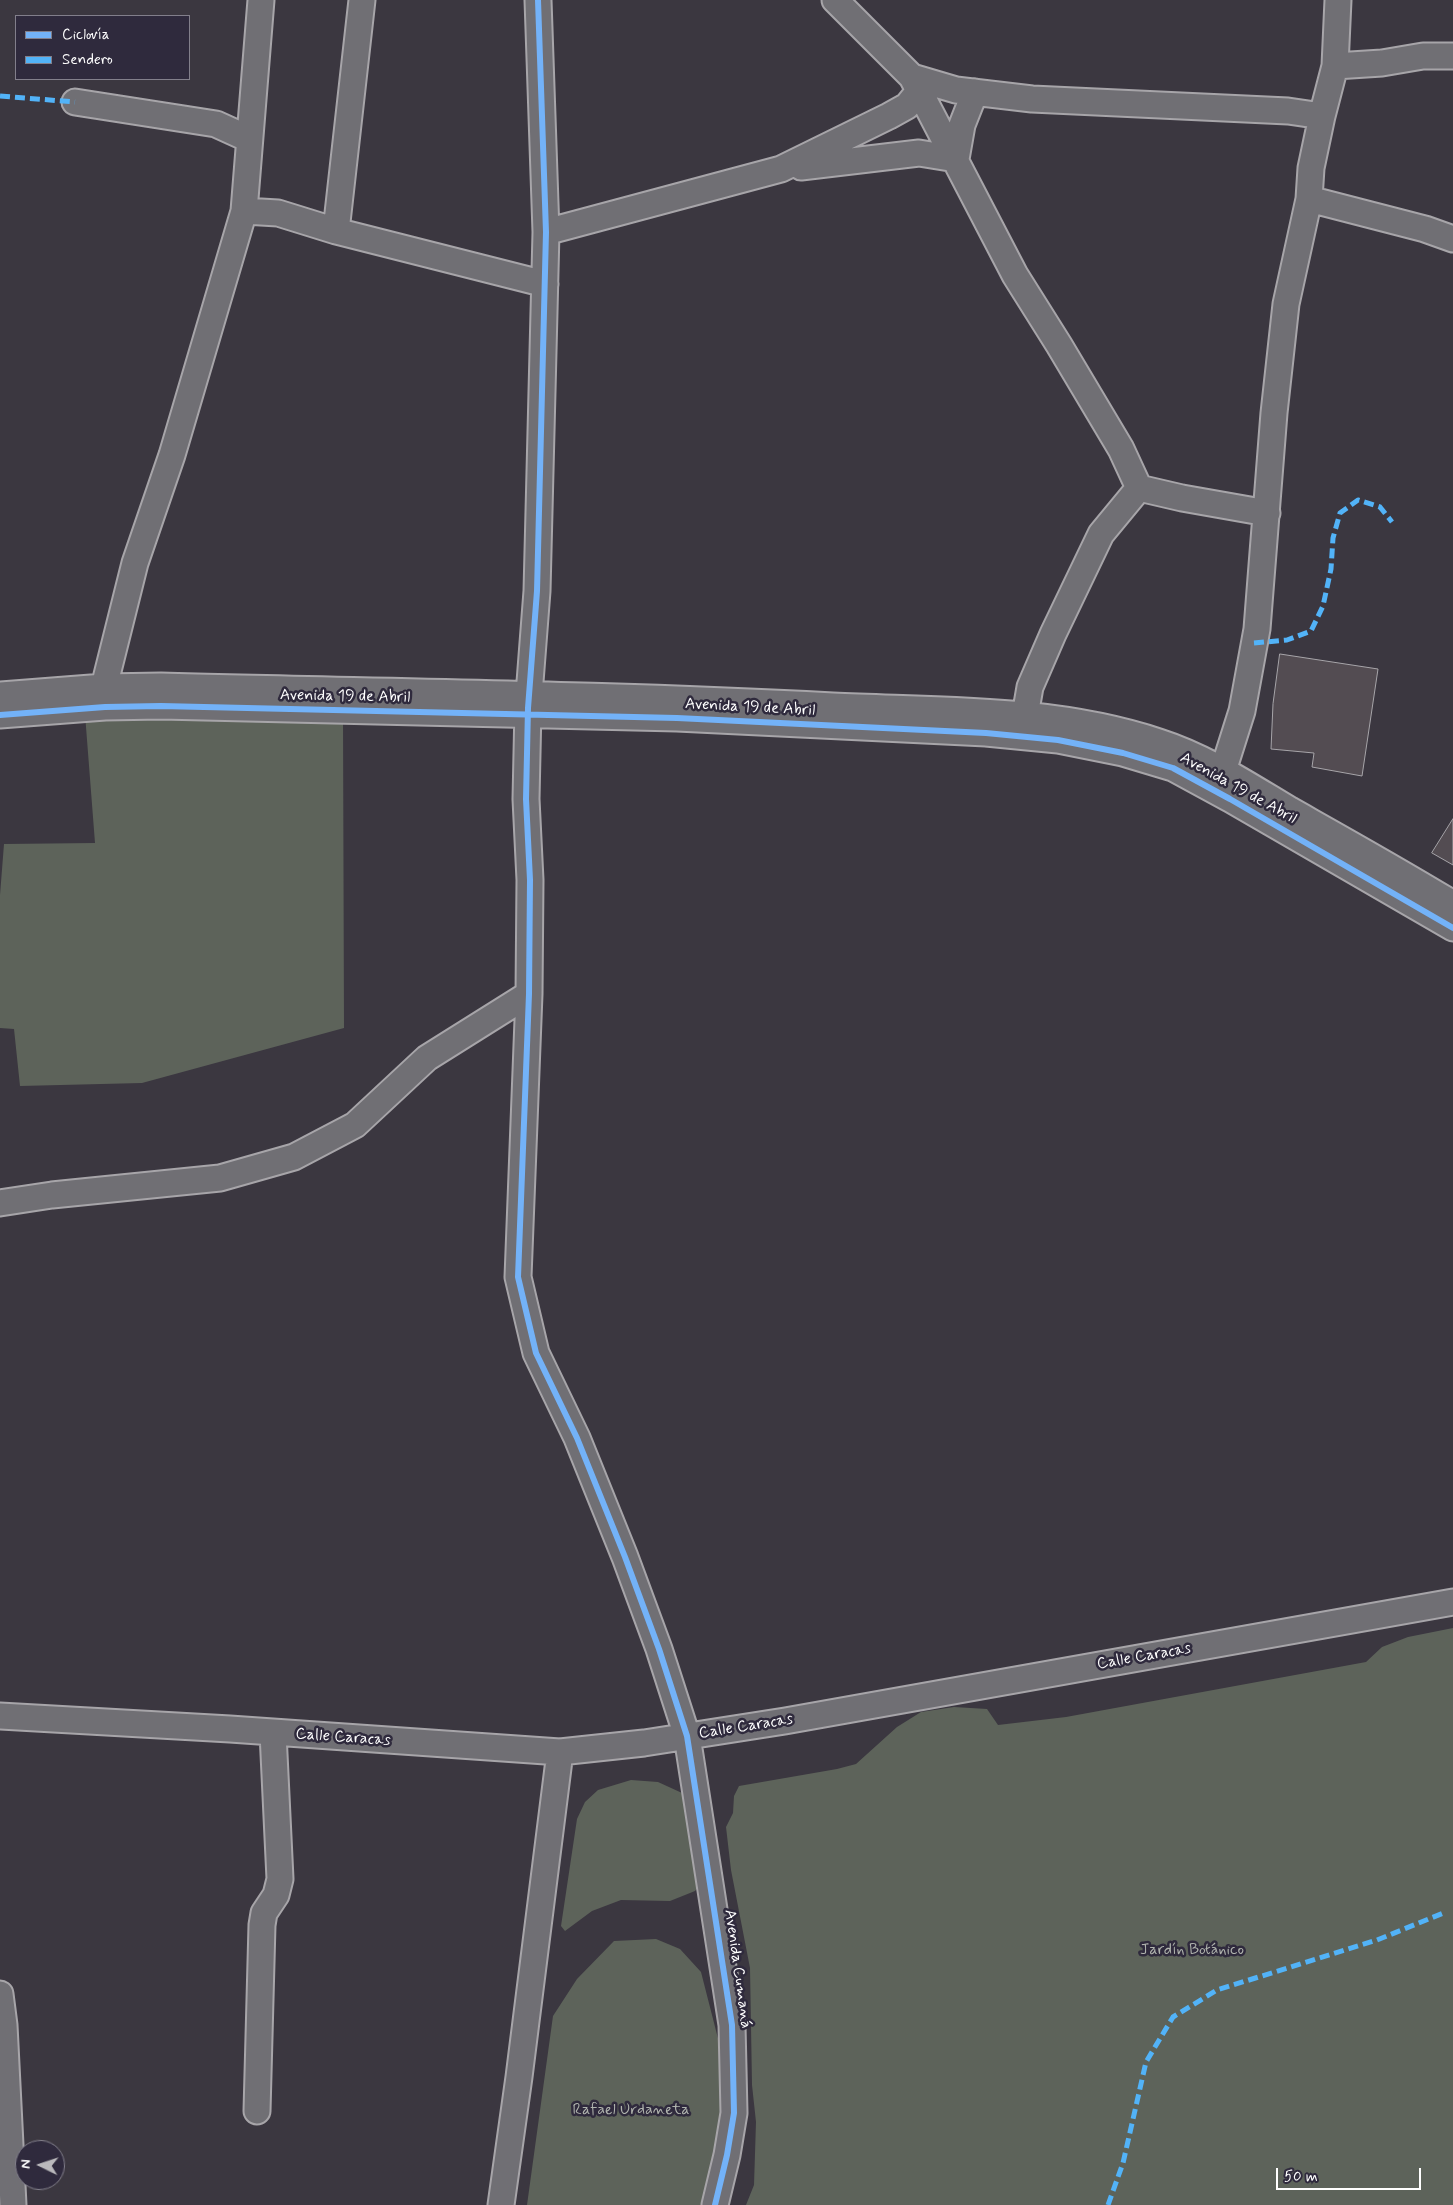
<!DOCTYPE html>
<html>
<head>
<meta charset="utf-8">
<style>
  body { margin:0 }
  #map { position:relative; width:1453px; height:2205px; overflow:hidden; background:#3b3740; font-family:Mynerve,sans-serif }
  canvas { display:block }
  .legend { position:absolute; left:15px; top:15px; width:175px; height:65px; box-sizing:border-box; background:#2f2a3d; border:1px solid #827f8b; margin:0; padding:6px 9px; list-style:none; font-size:15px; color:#fff }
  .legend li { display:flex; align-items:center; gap:10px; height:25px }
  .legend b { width:25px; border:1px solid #827f8b }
  .north { position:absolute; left:15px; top:2140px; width:50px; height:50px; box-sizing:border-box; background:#2f2a3d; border:1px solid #827f8b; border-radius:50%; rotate:274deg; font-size:14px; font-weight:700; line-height:20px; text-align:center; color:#fff }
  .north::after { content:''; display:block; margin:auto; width:18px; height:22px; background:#bab9bc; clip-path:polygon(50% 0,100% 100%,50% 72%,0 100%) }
  .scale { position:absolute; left:1276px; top:2168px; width:145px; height:22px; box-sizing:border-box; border:2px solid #fff; border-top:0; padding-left:6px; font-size:15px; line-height:18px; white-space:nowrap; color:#fff; -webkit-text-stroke:4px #2f2a3d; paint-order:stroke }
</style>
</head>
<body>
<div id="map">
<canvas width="1453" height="2205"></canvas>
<ul class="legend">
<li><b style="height:6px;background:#73b2f8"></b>Ciclovía</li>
<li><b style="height:6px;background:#52b3f8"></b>Sendero</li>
</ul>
<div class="north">N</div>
<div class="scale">50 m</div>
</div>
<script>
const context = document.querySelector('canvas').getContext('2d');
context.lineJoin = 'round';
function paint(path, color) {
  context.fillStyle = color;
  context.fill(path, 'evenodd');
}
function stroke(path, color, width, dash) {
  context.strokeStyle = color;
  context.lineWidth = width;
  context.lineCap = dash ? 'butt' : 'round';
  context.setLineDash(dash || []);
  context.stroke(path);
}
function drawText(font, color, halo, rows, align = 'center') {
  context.font = font + ' Mynerve,sans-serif';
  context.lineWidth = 5;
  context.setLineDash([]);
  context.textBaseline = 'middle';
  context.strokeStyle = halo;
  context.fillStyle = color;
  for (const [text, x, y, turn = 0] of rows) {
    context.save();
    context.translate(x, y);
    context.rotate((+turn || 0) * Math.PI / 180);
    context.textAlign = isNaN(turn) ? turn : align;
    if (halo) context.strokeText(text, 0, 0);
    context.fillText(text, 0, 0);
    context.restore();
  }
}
paint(new Path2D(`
  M 85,714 L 343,716 L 344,1028 L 142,1083 L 20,1086 L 14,1029 L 0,1028 L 0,895 L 4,844 L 95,843 Z
  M 1453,1628 L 1453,2205 L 746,2205 L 754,2185 L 756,2122 L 752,2085 L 750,1968 L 731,1870 L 726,1827 L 733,1813 L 734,1796 L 739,1786 L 837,1769 L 856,1764 L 897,1727 L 921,1712 L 954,1707 L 987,1709 L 998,1725 L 1066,1717 L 1366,1662 L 1382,1647 L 1408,1637 Z
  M 631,1780 L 658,1782 L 693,1798 L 710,1873 L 695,1891 L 670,1901 L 621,1900 L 592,1911 L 565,1931 L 561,1926 L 577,1819 L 585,1802 L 598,1790 Z
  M 656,1939 L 680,1949 L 701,1972 L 724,2062 L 721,2125 L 702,2205 L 527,2205 L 553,2016 L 577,1979 L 614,1941 Z`), '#5d635a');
const building = new Path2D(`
  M 1280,654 L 1378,669 L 1362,776 L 1312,767 L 1314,753 L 1271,749 L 1273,704 Z
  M 1453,819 L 1453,865 L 1432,853 Z`);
paint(building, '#534c52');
stroke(building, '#a7a5a9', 1);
const minor = new Path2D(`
  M 538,0 L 546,232 L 537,591 L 528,708 L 526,799 L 530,880 L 529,994 L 518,1277 L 536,1353 L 577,1438 L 625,1557 L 659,1649 L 687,1736 L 732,2025 L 734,2113 L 727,2155 L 715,2205
  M 835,0 L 912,77 L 1015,275 L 1059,345 L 1121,449 L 1139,488
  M 1335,66 L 1382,63 L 1423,56 L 1453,56
  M 912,77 L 956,90 L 1032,99 L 1288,111 L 1322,116
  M 75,102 L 216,124 L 249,139
  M 801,167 L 919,153 L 956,159 L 962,125 L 975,92
  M 1309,199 L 1425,229 L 1453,239
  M 244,211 L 278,213 L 336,231 L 545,284
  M 336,231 L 362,0
  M 546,232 L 781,169 L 889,116 L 907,106 L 919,91
  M 1139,488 L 1182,498 L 1267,513
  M 104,687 L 135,563 L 172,455 L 244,211 L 261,0
  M 0,695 L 104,687 L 161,686 C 385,692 609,694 833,706 C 941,711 1055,707 1159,742 C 1206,757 1248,785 1290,810 C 1345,841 1399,871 1453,904
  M 0,715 L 105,707 L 161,706 L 677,718 L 986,733 L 1058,740 L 1123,753 L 1173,768 L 1230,799 L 1453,928
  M 1025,716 L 1030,687 L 1053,634 L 1101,534 L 1139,488
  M 1223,771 L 1242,711 L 1257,629 L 1274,413 L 1286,304 L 1309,199 L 1311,168 L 1322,116 L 1335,66 L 1338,0
  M 0,1203 L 52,1195 L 220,1178 L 294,1157 L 355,1125 L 427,1058 L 529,994
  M 0,1716 L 230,1729 L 560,1752 L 644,1743 L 785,1721 L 1453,1602
  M 0,1994 L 4,2025 L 13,2205
  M 257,2111 L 262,1925 L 264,1913 L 276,1895 L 280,1879 L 273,1733
  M 501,2205 L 519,2077 L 560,1752`);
stroke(minor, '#a7a5a9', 29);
stroke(minor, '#706f74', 25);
stroke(new Path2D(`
  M 0,96 L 75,102
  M 1254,643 L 1287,640 L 1311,631 L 1323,606 L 1331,569 L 1333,538 L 1340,513 L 1358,500 L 1380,507 L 1392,522
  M 1108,2205 L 1123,2163 L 1146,2062 L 1173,2017 L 1217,1990 L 1377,1940 L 1446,1912`), '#52b3f8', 5, [10, 5]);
stroke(new Path2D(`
  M 538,0 L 546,232 L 537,591 L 528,708 L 526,799 L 530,880 L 529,994 L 518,1277 L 536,1353 L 577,1438 L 625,1557 L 659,1649 L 687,1736 L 732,2025 L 734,2113 L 727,2155 L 715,2205
  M 0,715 L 105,707 L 161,706 L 677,718 L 986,733 L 1058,740 L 1123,753 L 1173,768 L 1230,799 L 1453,928`), '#73b2f8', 6);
drawText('16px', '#fff', '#2f2a3d', [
  ["Avenida 19 de Abril",345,697,1],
  ["Avenida 19 de Abril",750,708,3],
  ["Avenida 19 de Abril",1238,789,29],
  ["Calle Caracas",1144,1657,-10],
  ["Calle Caracas",746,1727,-9],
  ["Calle Caracas",343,1738,4],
  ["Avenida Cumaná",737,1969,82]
]);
drawText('16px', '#b0b4ae', '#2f2a3d', [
  ["Jardín Botánico",1192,1951],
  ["Rafael Urdaneta",631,2111]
]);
</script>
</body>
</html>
